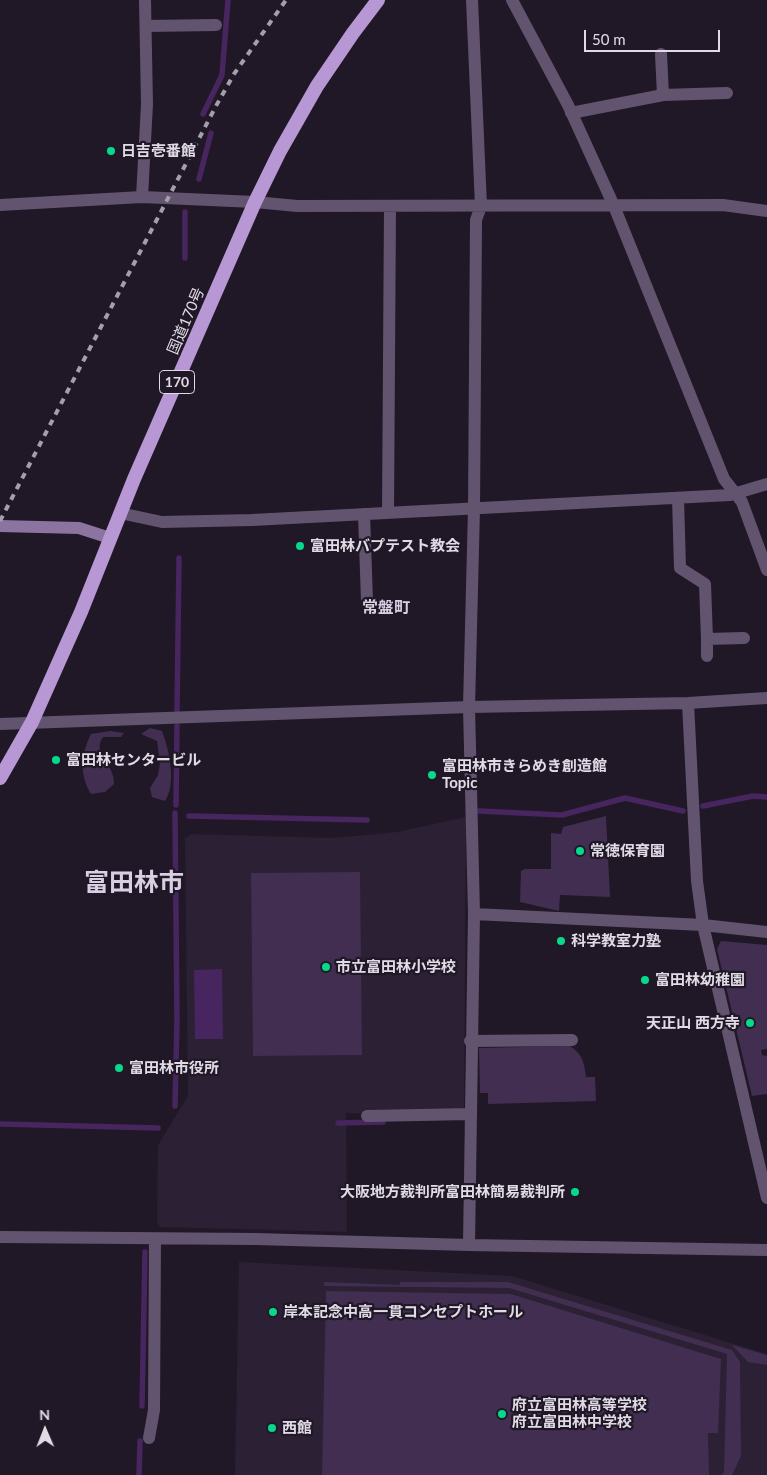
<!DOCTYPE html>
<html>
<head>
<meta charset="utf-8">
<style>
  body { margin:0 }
  #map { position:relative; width:767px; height:1475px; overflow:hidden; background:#201827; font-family:Lato,sans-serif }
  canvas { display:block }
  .north { position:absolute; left:20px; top:1405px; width:50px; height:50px; -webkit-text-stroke:4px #201827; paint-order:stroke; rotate:359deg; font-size:14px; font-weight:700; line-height:20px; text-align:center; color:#e0dbe5 }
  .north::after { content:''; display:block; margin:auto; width:18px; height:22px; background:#e0dbe5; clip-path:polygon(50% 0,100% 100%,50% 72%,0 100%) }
  .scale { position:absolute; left:584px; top:30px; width:136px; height:22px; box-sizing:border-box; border:2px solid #e0dbe5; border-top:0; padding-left:6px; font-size:15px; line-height:18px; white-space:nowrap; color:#e0dbe5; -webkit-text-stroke:4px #201827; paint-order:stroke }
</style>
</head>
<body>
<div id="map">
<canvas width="767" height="1475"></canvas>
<div class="north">N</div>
<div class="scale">50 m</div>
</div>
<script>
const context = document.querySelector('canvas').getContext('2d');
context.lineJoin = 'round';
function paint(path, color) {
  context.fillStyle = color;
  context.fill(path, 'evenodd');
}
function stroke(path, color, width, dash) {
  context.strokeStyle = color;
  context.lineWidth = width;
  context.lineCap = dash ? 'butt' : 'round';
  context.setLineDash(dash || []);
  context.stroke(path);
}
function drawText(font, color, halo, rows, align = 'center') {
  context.font = font + ' Lato,"Noto Sans JP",sans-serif';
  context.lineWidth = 4.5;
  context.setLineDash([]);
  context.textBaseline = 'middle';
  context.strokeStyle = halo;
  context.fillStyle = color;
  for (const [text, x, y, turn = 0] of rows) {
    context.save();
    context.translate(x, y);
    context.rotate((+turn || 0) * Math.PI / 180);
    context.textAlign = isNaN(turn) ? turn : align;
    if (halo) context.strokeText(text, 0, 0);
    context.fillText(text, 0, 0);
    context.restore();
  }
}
paint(new Path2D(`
  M 466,817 L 464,1113 L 346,1113 L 347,1232 L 161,1227 L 157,1223 L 158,1145 L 188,1096 L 185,838 L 192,834 L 333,838 L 397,832 Z
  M 239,1262 L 512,1276 L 767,1354 L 767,1475 L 235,1475 Z`), '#2b2034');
paint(new Path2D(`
  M 150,728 L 162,731 C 169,750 177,783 165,801 L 152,797 L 150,788 L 158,775 L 160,763 L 157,741 L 141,734 Z
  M 110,731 L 124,733 L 121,737 L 103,737 C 91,755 115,763 114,784 L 105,792 L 91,794 C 79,774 81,754 91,734 Z
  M 606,816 L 610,897 L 560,895 L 559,911 L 520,902 L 521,871 L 525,869 L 551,869 L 551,833 L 561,834 L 563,827 Z
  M 360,872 L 362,1055 L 253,1056 L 251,873 Z
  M 721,941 L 767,945 L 767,1049 L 761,1050 L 762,1055 L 767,1056 L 767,1094 L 752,1096 L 717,949 Z
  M 570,1046 C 583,1055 584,1062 586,1077 L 595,1077 L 596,1101 L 488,1104 L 488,1093 L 480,1093 L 479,1048 Z
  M 324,1282 L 400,1285 L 400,1282 L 508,1282 L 732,1350 L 740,1362 L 741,1456 L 732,1475 L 721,1475 L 724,1472 L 727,1354 L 509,1288 L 324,1286 Z
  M 326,1291 L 511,1294 L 721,1359 L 718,1433 L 708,1433 L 709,1475 L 322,1475 Z
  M 732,1345 L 767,1355 L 767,1365 L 748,1362 Z`), '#412e50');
paint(new Path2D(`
  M 222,969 L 223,1039 L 195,1039 L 194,970 Z`), '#47255f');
stroke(new Path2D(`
  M 203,114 L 222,75 L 228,0
  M 199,179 L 211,133
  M 185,258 L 185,212
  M 177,711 L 179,558
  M 176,805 L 177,726
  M 703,806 L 753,796 L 767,797
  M 479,811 L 562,815 L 625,798 L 683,811
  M 189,816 L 367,820
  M 175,1106 L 177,1020 L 175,813
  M 338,1123 L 383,1122
  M 0,1124 L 158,1128
  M 142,1406 L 145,1252
  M 139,1475 L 140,1441`), '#47255f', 5.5);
stroke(new Path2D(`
  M 512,0 L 568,105 L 614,206 L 724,479 L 742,502 L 767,570
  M 146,26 L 216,25
  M 661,54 L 663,95
  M 571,113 L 663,95 L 727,93
  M 142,197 L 147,104 L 145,0
  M 255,202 L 297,206 L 723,205 L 767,211
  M 678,498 L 680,568 L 705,584 L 707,639 L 744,638
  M 120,513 L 162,522 L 252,520 L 730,495 L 767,484
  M 388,513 L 390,206
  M 364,514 L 367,601
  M 707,656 L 707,639
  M 688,703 L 697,881 L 703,925
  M 0,724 L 469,707 L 688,703 L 767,698
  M 474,914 L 703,925 L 767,932
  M 470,1041 L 572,1040
  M 367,1116 L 470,1114
  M 0,1237 L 256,1239 L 469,1245 L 767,1250
  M 469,1245 L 474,914 L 469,707 L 474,509 L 476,220 L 481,206 L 472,0
  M 149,1438 L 154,1410 L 155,1239`), '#62546f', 12);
stroke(new Path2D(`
  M 0,205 L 142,197 L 255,202
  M 703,925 L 767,1198`), '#62546f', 12);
stroke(new Path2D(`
  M 0,526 L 79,528 L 110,538`), '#8b749f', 12);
stroke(new Path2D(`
  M 0,778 L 32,722 L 81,612 L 134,479 L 255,202 L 280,151 L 317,86 L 353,33 L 378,0`), '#b897d5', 14);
stroke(new Path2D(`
  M 0,521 L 216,106 L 234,74 L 286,0`), '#a59fab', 4, [6, 6]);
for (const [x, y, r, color] of [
  [111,151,5,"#06d98b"],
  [300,546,5,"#06d98b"],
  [56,760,5,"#06d98b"],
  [432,775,5,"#06d98b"],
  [580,851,5,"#06d98b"],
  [561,941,5,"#06d98b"],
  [326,967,5,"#06d98b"],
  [645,980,5,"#06d98b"],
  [750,1023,5,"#06d98b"],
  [119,1068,5,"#06d98b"],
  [575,1192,5,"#06d98b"],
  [273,1312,5,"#06d98b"],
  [502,1414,5,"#06d98b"],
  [272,1428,5,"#06d98b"]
]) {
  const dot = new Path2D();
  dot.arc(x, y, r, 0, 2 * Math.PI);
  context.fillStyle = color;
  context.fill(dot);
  stroke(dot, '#201827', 2);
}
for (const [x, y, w] of [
  [177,382,35]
]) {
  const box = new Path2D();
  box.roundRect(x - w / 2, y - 11.5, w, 23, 4);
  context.fillStyle = '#201827';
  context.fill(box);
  stroke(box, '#e0dbe5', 1);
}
drawText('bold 14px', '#e0dbe5', null, [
  ["170",177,382]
]);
drawText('bold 15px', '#e0dbe5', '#201827', [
  ["日吉壱番館",121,151],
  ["富田林バプテスト教会",310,546],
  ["富田林センタービル",66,760],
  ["富田林市きらめき創造館",442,766],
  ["Topic",442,783],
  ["常徳保育園",590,851],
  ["科学教室力塾",571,941],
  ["市立富田林小学校",336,967],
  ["富田林幼稚園",655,980],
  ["天正山 西方寺",740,1023,"right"],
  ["富田林市役所",129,1068],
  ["大阪地方裁判所富田林簡易裁判所",565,1192,"right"],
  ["岸本記念中高一貫コンセプトホール",283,1312],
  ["府立富田林高等学校",512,1405],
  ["府立富田林中学校",512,1422],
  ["西館",282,1428]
], 'left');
drawText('15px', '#e0dbe5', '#201827', [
  ["国道170号",186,321,-67]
]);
drawText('bold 16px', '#d9cfe3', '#201827', [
  ["常盤町",386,608]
]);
drawText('bold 25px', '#d9cfe3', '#201827', [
  ["富田林市",134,883]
]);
</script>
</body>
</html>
